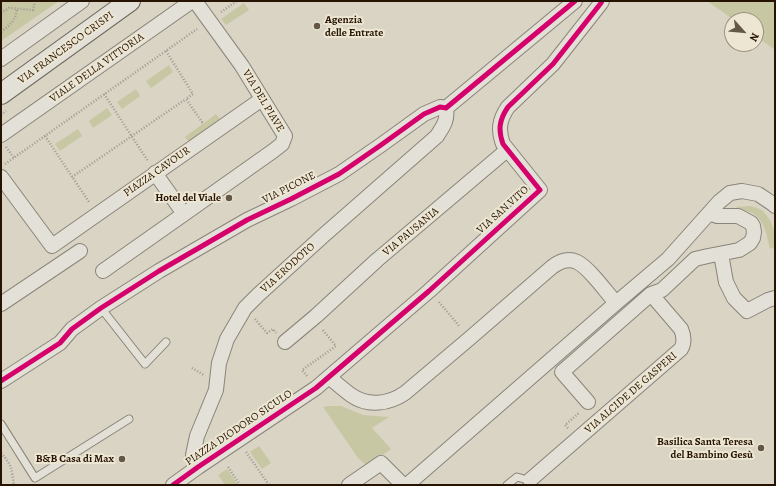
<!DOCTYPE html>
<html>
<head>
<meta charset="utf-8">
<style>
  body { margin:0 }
  #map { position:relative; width:776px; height:486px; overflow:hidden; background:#d9d4c3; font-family:Alegreya,serif }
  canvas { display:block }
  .frame { position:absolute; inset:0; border:2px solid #261301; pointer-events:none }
  .north { position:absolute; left:724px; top:12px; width:40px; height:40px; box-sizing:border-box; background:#ece6d3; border:1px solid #9d927f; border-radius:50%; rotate:117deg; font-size:11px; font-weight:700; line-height:16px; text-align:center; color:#261301 }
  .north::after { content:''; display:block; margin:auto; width:14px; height:18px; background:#655745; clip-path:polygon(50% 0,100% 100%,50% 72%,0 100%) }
</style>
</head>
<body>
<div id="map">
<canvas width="776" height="486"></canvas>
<div class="frame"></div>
<div class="north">N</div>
</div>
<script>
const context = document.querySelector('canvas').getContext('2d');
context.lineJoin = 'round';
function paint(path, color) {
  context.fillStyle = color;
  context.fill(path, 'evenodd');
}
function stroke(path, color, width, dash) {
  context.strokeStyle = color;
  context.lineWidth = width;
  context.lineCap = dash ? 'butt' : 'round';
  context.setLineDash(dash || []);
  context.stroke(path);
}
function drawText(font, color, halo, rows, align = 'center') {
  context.font = font + ' Alegreya,serif';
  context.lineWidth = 4;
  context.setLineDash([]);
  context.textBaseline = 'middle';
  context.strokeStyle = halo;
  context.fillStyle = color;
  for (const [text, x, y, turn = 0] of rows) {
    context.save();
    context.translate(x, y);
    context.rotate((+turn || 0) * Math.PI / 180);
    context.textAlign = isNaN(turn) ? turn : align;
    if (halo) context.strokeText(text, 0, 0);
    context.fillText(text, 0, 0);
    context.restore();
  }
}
paint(new Path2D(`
  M 1,1 L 59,1 L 1,41 Z
  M 707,1 L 775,1 L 775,50 L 756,36 L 756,20 L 734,20 Z
  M 244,3 L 249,10 L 226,25 L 221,19 Z
  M 169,65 L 173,72 L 151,88 L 146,81 Z
  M 136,89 L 140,96 L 122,109 L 117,102 Z
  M 107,108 L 112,115 L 93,128 L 89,121 Z
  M 216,114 L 220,119 L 189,142 L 185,137 Z
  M 78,129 L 82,136 L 60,151 L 55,144 Z
  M 750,206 L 757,208 L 763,211 L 770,220 L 775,233 L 775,247 L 770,249 C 767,237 765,221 754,214 C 748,211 741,211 736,207 Z
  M 328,406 L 341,406 L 363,415 L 389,417 L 372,428 L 391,449 L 367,466 L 358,458 L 323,407 Z
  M 259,446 L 271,463 L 262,469 L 250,452 Z
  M 227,469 L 238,485 L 225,485 L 218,475 Z`), '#c7c7a4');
const lane = new Path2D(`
  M 101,308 L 145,364 L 166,342
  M 1,424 L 35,478 L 129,419
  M 507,485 L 517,477 L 531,481`);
const street = new Path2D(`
  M 1,59 L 82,1
  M 1,135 L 192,1
  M 155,173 L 184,214 L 273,151 L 282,144 L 285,136 L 242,66 L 195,1
  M 1,177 L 52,246 L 262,99
  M 721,254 L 726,282 L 734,298 L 747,311 L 768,300 L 775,298
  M 103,271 L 184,214
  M 1,304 L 80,251
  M 285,342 L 316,316 L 377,260 L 507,150
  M 329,377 C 336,383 344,390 351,395 C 368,407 389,404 405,393 L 470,338 L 552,267 C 572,252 583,264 596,279 C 603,287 609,295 616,303
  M 1,381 L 60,343 L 72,329 L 101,308 L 159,271 L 247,220 L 291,199 L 339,174 L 381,145 L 424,114 L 440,107 L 446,108 L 575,1
  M 588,402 L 562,372 L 651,294 L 662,290 L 695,259 L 708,256 L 739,250 L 750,243 L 753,238 L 754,232 L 753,226 L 751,223 L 738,216 L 717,216 L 709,213
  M 198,467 L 193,455 L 197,436 L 216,390 L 219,363 L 227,339 L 245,308 L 258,295 L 324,235 L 437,136 C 443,126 448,121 446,108
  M 530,480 L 681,349 C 685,342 684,336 681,329 L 651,294
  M 173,485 L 198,467 L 316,388 L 429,291 L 540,190 L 503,144 C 498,130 499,120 508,107 L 553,64 L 601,3 L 602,1
  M 349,485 L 381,463 L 403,485
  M 407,485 L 616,303 L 668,259 L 719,202 L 730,193 L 742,191 L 758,194 L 773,204 L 775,206`);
const secondary = new Path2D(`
  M 1,94 L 130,1`);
stroke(lane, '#8a8479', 9);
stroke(street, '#8a8479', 16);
stroke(secondary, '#706a5f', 22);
stroke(new Path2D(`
  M 221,12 L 237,1
  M 1,13 L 9,8 L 33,10 L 35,1
  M 1,32 C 11,24 15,21 17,9
  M 166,51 L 193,94 L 186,99 L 202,122 L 201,122
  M 104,94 L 148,161
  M 1,115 L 6,111
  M 45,136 L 89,202
  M 6,147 L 14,158
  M 5,164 L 197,29
  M 72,177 L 186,99
  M 439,302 L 460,327
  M 255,319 L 267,333 L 273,329 L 276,333
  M 192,368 L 204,375
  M 307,376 L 302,370 L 336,346 L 322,329
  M 568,428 L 565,425 L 579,413
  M 246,452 L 269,485
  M 1,453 C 13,466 11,469 14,485
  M 228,467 L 240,485`), '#9e9992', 2.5, [1, 2]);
stroke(lane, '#e2e0d7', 7);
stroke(street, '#e2e0d7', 14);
stroke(secondary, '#e2e0d7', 20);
stroke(new Path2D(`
  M 1,381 L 60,343 L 72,329 L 101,308 L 159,271 L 247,220 L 291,199 L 339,174 L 381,145 L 424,114 L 440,107 L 446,108 L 575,1
  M 173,485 L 198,467 L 316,388 L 429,291 L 540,190 L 503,144 C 498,130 499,120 508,107 L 553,64 L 601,3 L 602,1`), '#d6006c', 5);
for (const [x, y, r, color] of [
  [317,26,4,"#655745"],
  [229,198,4,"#655745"],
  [761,448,4,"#655745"],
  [122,459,4,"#655745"]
]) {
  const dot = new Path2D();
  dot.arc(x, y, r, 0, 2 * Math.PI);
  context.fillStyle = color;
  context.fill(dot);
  stroke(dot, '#ece6d3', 1.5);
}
drawText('bold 11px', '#261301', '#ece6d3', [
  ["Agenzia",325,20,"left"],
  ["delle Entrate",325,33,"left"],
  ["Hotel del Viale",221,198],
  ["Basilica Santa Teresa",753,442],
  ["del Bambino Gesù",753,455],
  ["B&B Casa di Max",114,459]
], 'right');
drawText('11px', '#261301', '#ece6d3', [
  ["VIA FRANCESCO CRISPI",66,48,-36],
  ["VIALE DELLA VITTORIA",97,68,-35],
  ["VIA DEL PIAVE",263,101,59],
  ["PIAZZA CAVOUR",157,172,-35],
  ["VIA PICONE",289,188,-27],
  ["VIA SAN VITO",503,210,-42],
  ["VIA PAUSANIA",411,232,-40],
  ["VIA ERODOTO",288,268,-42],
  ["VIA ALCIDE DE GASPERI",631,393,-41],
  ["PIAZZA DIODORO SICULO",239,428,-34]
]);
</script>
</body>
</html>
